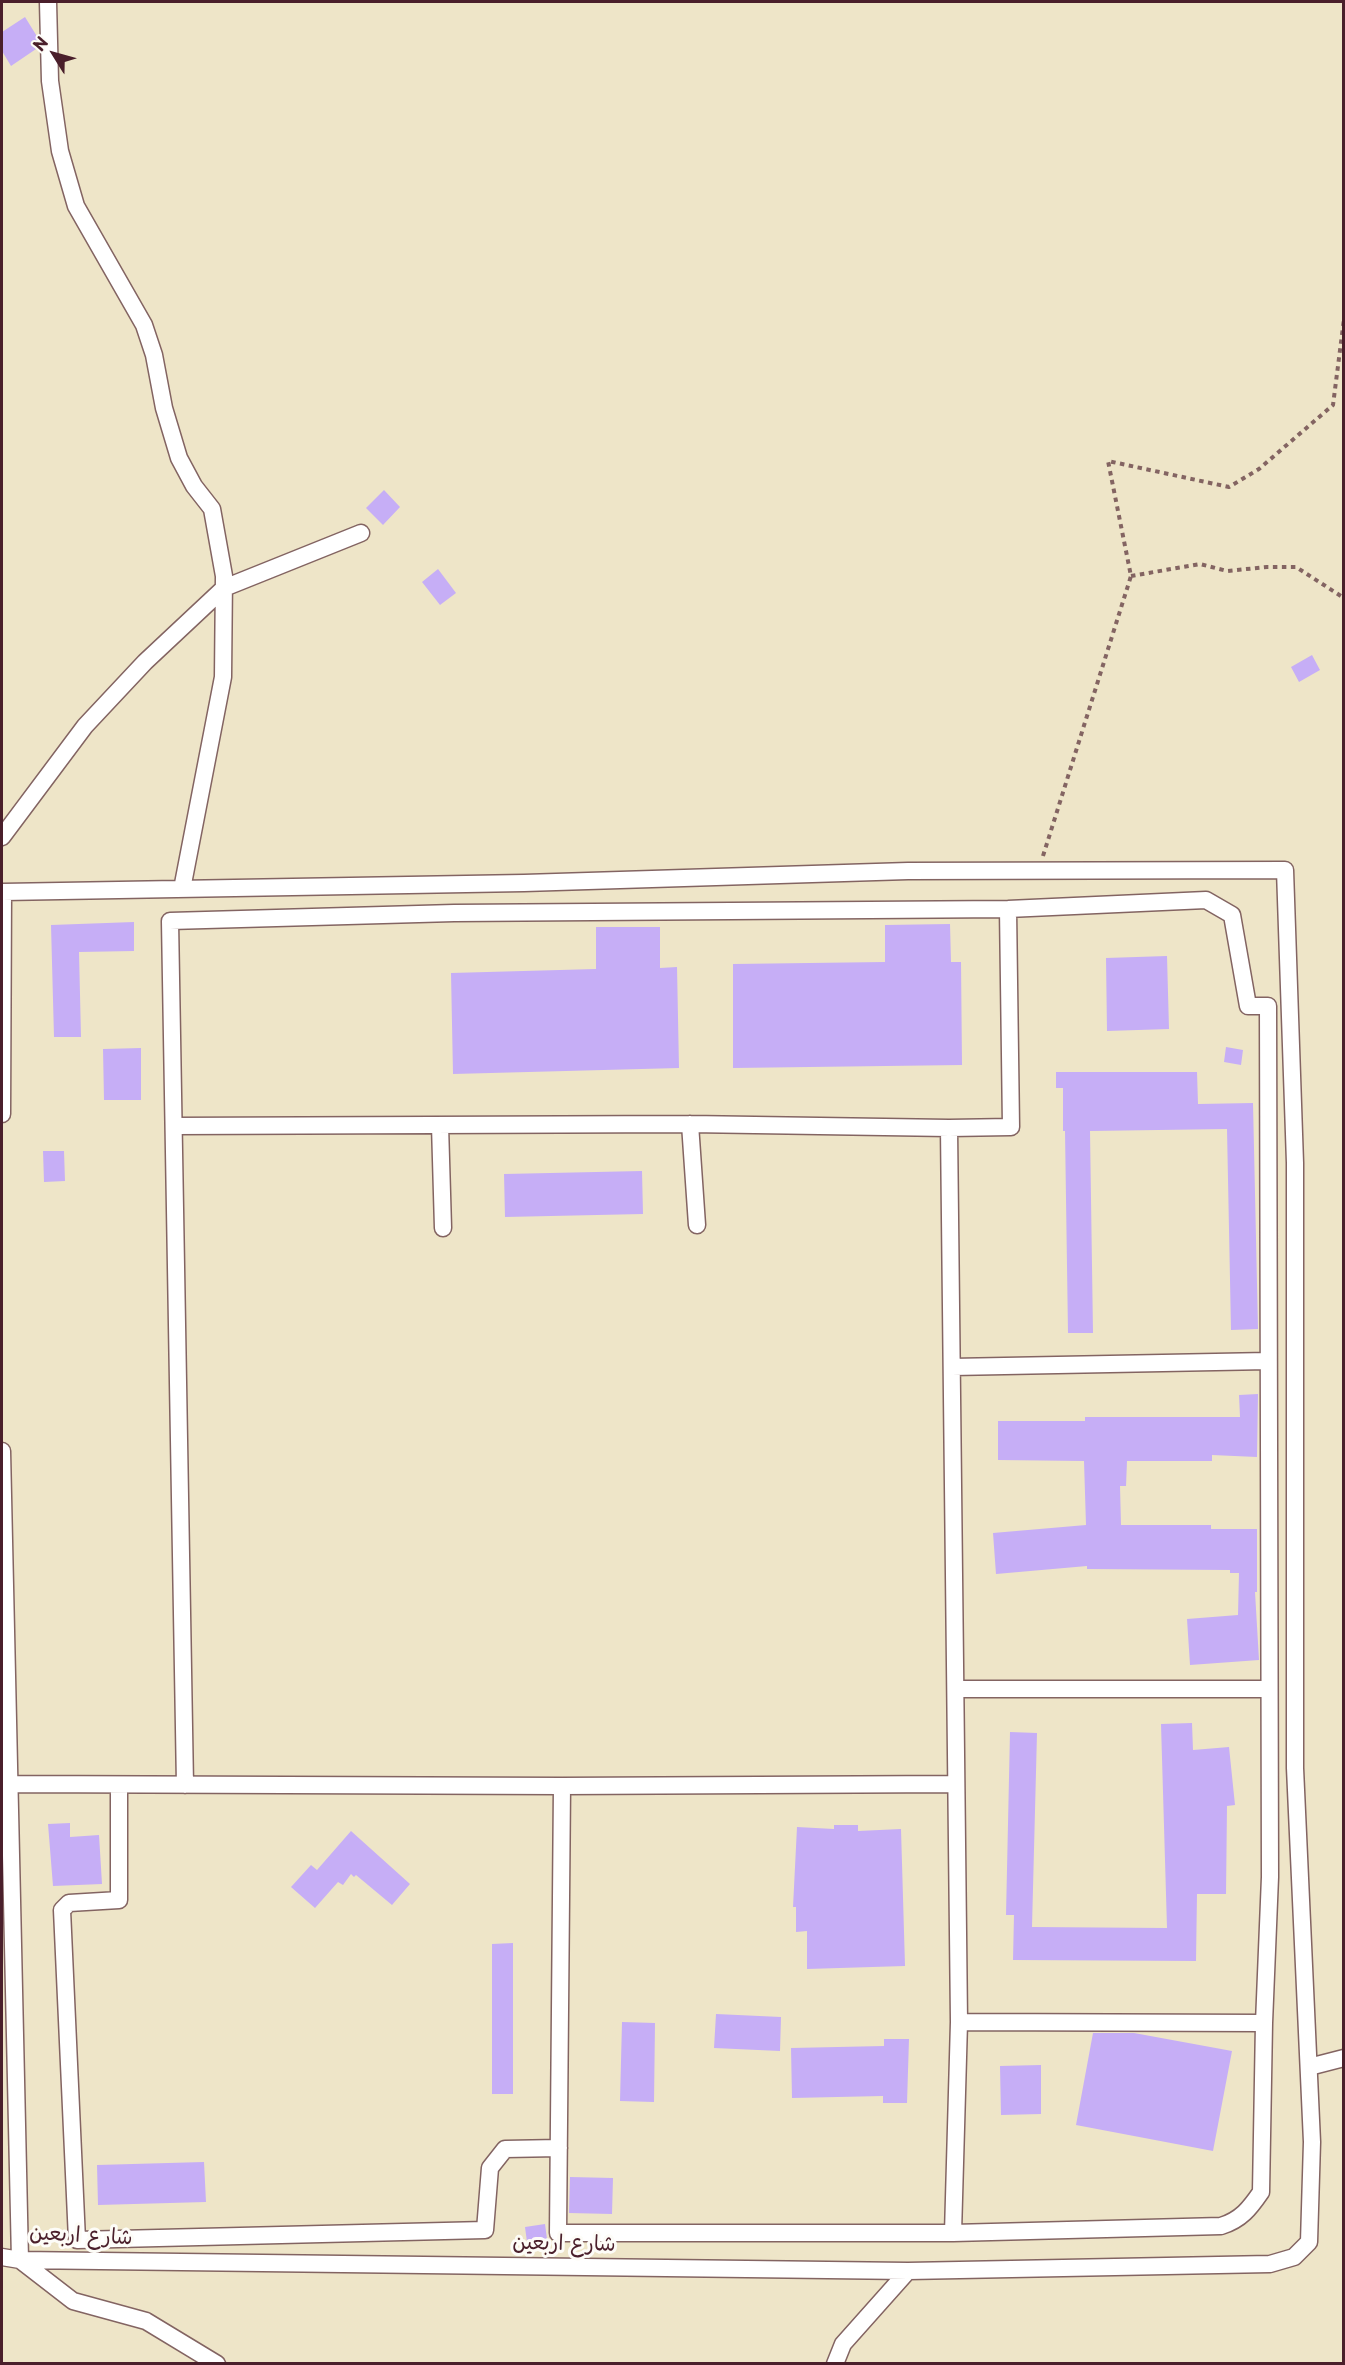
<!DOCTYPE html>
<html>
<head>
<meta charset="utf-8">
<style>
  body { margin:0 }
  #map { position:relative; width:1345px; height:2365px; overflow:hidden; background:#eee5c8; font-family:"Playpen Sans",sans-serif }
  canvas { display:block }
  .frame { position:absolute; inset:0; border:3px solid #4a1f2b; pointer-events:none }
  .north { position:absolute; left:24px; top:24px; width:60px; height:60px; -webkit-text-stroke:4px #fdfcf7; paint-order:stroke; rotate:307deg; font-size:16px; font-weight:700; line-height:24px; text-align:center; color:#4a1f2b }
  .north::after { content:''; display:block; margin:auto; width:21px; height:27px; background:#4a1f2b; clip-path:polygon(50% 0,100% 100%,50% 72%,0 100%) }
</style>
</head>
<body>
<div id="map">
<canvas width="1345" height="2365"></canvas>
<div class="frame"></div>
<div class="north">N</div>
</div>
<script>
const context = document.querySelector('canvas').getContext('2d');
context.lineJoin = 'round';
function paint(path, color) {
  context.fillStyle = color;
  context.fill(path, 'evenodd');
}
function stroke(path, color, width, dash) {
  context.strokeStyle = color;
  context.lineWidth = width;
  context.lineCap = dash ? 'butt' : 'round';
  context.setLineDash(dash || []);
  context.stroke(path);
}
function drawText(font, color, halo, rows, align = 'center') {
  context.font = font + ' "Playpen Sans","Playpen Sans Arabic",sans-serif';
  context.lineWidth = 6;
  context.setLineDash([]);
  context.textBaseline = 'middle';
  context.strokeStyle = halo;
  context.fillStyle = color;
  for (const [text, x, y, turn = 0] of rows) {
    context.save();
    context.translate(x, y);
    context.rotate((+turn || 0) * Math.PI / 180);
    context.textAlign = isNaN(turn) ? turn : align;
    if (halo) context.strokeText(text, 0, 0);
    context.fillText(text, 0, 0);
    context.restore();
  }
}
paint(new Path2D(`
  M 25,17 L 38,38 L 39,47 L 11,66 L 2,51 L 2,32 Z
  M 384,490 L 400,507 L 383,525 L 366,508 Z
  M 438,569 L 456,593 L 440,605 L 422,582 Z
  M 1312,655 L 1320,670 L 1299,682 L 1291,667 Z
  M 134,922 L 134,951 L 79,952 L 81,1037 L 54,1037 L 51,925 Z
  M 950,924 L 951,962 L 961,962 L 962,1065 L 733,1068 L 733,964 L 885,962 L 885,925 Z
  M 596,927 L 660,927 L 660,968 L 677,967 L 679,1068 L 453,1074 L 451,973 L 596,969 Z
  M 1167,956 L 1169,1029 L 1107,1031 L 1106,958 Z
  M 1226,1047 L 1243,1050 L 1241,1065 L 1224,1062 Z
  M 141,1048 L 141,1100 L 104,1100 L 103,1049 Z
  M 1056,1072 L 1197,1072 L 1198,1104 L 1253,1103 L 1258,1329 L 1231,1330 L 1227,1129 L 1090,1131 L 1093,1333 L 1068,1333 L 1065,1131 L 1063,1131 L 1063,1088 L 1056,1088 Z
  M 43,1151 L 64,1151 L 65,1181 L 44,1182 Z
  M 642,1171 L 643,1214 L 505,1217 L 504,1174 Z
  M 1258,1394 L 1257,1457 L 1212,1455 L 1212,1461 L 1127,1461 L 1126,1486 L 1120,1486 L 1121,1525 L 1211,1525 L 1211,1529 L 1257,1529 L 1257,1592 L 1255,1592 L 1259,1660 L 1190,1665 L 1187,1619 L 1238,1615 L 1239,1573 L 1230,1573 L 1230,1570 L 1087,1569 L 1087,1566 L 996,1574 L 993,1533 L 1086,1525 L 1084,1461 L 998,1460 L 998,1421 L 1085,1421 L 1085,1417 L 1240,1417 L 1239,1395 Z
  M 1192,1723 L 1193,1750 L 1229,1747 L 1235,1805 L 1227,1806 L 1226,1894 L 1197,1894 L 1196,1961 L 1013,1960 L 1014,1915 L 1006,1915 L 1010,1732 L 1037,1733 L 1032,1927 L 1167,1928 L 1161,1724 Z
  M 70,1823 L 70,1837 L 99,1835 L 102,1884 L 53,1886 L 48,1824 Z
  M 834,1825 L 858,1825 L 858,1831 L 901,1829 L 905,1966 L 807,1969 L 807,1931 L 796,1932 L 796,1907 L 793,1907 L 797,1827 L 834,1829 Z
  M 351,1831 L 410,1884 L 392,1905 L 356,1875 L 354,1877 L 351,1874 L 343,1885 L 338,1882 L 315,1908 L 291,1887 L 311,1865 L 317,1870 Z
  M 513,1943 L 513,2094 L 492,2094 L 492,1944 Z
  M 716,2014 L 781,2017 L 780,2051 L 714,2048 Z
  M 622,2022 L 655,2023 L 654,2102 L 620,2101 Z
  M 1093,2033 L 1134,2033 L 1232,2051 L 1213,2151 L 1076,2125 Z
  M 884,2039 L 909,2039 L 907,2103 L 883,2103 L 883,2096 L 792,2098 L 791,2048 L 884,2046 Z
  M 1041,2065 L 1041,2114 L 1001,2115 L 1000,2066 Z
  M 204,2162 L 206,2202 L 98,2205 L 97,2165 Z
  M 570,2177 L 613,2178 L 612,2214 L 569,2213 Z
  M 545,2224 L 547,2239 L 527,2242 L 525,2227 Z`), '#c6aef6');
const street = new Path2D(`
  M 48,2 L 50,81 L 60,151 L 76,206 L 144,325 L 154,355 L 164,408 L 179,458 L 194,486 L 212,509 L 224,576 L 223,677 L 182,889
  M 2,837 L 85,726 L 145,662 L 224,588 L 361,533
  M 2,1114 L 3,892 L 524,883 L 908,871 L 1285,870 L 1295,1163 L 1295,1768 L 1312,2142 L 1309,2242 L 1294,2257 L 1270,2264 L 908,2271 L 843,2344 L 835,2364
  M 690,1124 L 697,1225
  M 440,1125 L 443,1228
  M 174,1126 L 690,1124 L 949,1128
  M 952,1367 L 1268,1361
  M 2,1451 L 20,2260 L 908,2271
  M 956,1689 L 1269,1689
  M 9,1784 L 562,1786 L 956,1784
  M 119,1785 L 119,1900 L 69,1903 L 62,1910 L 77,2240 L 485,2230 L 490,2168 L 505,2149 L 559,2148
  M 185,1785 L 170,921 L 454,913 L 1008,909 L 1206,900 L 1232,915 L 1248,1006 L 1268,1006 L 1270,1877 L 1264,2023 L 1261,2192 C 1250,2208 1241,2220 1221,2226 L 953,2233 L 558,2233 L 562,1786
  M 959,2022 L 1264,2023
  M 1309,2067 L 1344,2058
  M 953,2233 L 959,2022 L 949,1128 L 1011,1127 L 1008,909
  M 2,2257 L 20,2260 L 73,2301 L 146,2321 L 217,2364`);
stroke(street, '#836462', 19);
stroke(new Path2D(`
  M 1131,576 L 1200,564 L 1227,571 L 1267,567 L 1296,567 L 1344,598
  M 1043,856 L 1131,576 L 1108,461 L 1229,487 L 1259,469 L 1333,405 L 1344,319`), '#836462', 4, [4.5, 4.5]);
stroke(street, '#fff', 16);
drawText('21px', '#4a1f2b', '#fdfcf7', [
  ["شارع اربعين",81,2236,3],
  ["شارع اربعين",564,2244,1]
]);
</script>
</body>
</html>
